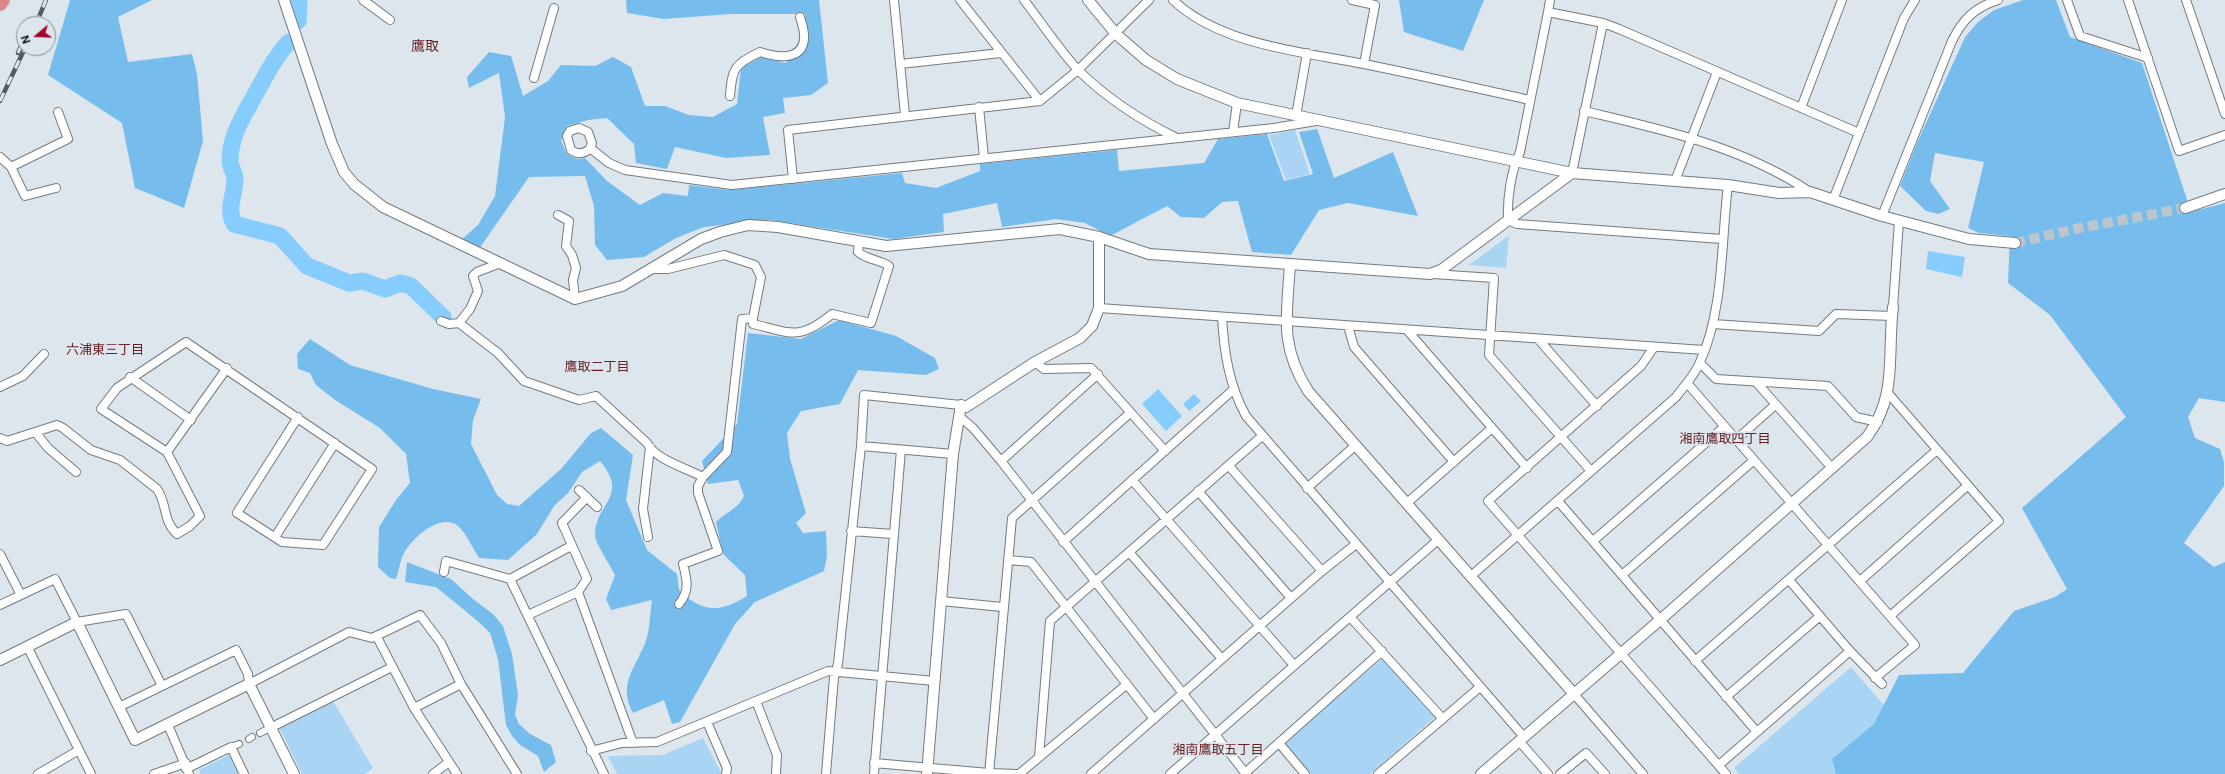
<!DOCTYPE html>
<html>
<head>
<meta charset="utf-8">
<style>
  body { margin:0 }
  #map { position:relative; width:2225px; height:774px; overflow:hidden; background:#dde6ed; font-family:"DM Sans",sans-serif }
  canvas { display:block }
  .north { position:absolute; left:16px; top:16px; width:40px; height:40px; box-sizing:border-box; background:#dde6ed; border:1px solid #898f94; border-radius:50%; rotate:251deg; font-size:11px; font-weight:700; line-height:16px; text-align:center; color:#0a0d0f }
  .north::after { content:''; display:block; margin:auto; width:14px; height:18px; background:#a2042a; clip-path:polygon(50% 0,100% 100%,50% 72%,0 100%) }
</style>
</head>
<body>
<div id="map">
<canvas width="2225" height="774"></canvas>
<div class="north">N</div>
</div>
<script>
const context = document.querySelector('canvas').getContext('2d');
context.lineJoin = 'round';
function paint(path, color) {
  context.fillStyle = color;
  context.fill(path, 'evenodd');
}
function stroke(path, color, width, dash) {
  context.strokeStyle = color;
  context.lineWidth = width;
  context.lineCap = dash ? 'butt' : 'round';
  context.setLineDash(dash || []);
  context.stroke(path);
}
function drawText(font, color, halo, rows, align = 'center') {
  context.font = font + ' "DM Sans","Noto Sans JP",sans-serif';
  context.lineWidth = 4;
  context.setLineDash([]);
  context.textBaseline = 'middle';
  context.strokeStyle = halo;
  context.fillStyle = color;
  for (const [text, x, y, turn = 0] of rows) {
    context.save();
    context.translate(x, y);
    context.rotate((+turn || 0) * Math.PI / 180);
    context.textAlign = isNaN(turn) ? turn : align;
    if (halo) context.strokeText(text, 0, 0);
    context.fillText(text, 0, 0);
    context.restore();
  }
}
paint(new Path2D(`
  M 1295,130 L 1310,174 L 1286,180 L 1269,135 Z
  M 1509,235 L 1506,268 L 1469,265 L 1507,237 Z
  M 1382,659 L 1436,716 L 1370,774 L 1311,774 L 1283,743 Z
  M 1851,667 L 1916,743 L 1880,774 L 1739,774 L 1734,768 Z
  M 333,701 L 373,768 L 365,774 L 302,774 L 279,727 Z
  M 703,738 L 722,774 L 617,774 L 608,756 L 663,755 Z
  M 231,754 L 241,774 L 201,774 L 199,770 Z`), '#a9d4f3');
paint(new Path2D(`
  M 70,0 L 152,0 L 118,17 L 128,62 L 192,54 L 197,74 L 203,141 L 184,208 L 135,188 L 122,123 L 48,75 Z
  M 626,0 L 819,0 L 828,83 L 811,95 L 783,98 L 785,113 L 763,117 L 770,155 L 726,158 L 675,147 L 667,169 L 636,163 L 634,144 L 607,118 L 588,120 L 567,126 L 561,141 L 567,154 L 577,159 L 585,158 L 607,181 L 640,205 L 663,193 L 688,196 L 689,185 L 730,190 L 902,173 L 905,183 L 936,188 L 980,171 L 980,164 L 1117,150 L 1119,171 L 1204,163 L 1218,139 L 1267,134 L 1284,181 L 1313,174 L 1299,132 L 1317,129 L 1334,178 L 1393,152 L 1418,216 L 1348,203 L 1319,210 L 1291,255 L 1252,252 L 1238,201 L 1222,202 L 1204,218 L 1181,217 L 1167,206 L 1110,236 L 1085,223 L 1056,219 L 1002,227 L 997,203 L 943,214 L 944,232 L 893,239 L 770,220 L 704,227 L 676,238 L 644,257 L 607,260 L 595,245 L 594,206 L 585,176 L 529,177 L 479,249 L 461,240 L 478,225 L 495,196 L 505,117 L 499,73 L 469,88 L 467,77 L 489,52 L 511,56 L 523,96 L 548,81 L 561,65 L 595,66 L 613,57 L 631,67 L 645,106 L 665,106 L 689,115 L 713,117 L 737,104 L 741,68 L 763,56 L 785,63 L 808,44 L 805,14 L 731,14 L 664,19 L 627,13 Z
  M 1399,0 L 1484,0 L 1463,51 L 1404,32 Z
  M 2023,0 L 2056,0 L 2070,37 L 2142,63 L 2191,212 L 2225,203 L 2225,402 L 2199,398 L 2188,417 L 2195,438 L 2220,449 L 2224,462 L 2224,486 L 2184,543 L 2214,567 L 2225,562 L 2225,774 L 1836,774 L 1832,759 L 1874,724 L 1899,675 L 1963,673 L 2014,611 L 2055,597 L 2067,589 L 2022,508 L 2126,417 L 2050,315 L 2008,283 L 2010,236 L 1979,233 L 1968,228 L 1984,162 L 1935,153 L 1930,181 L 1950,209 L 1938,214 L 1926,211 L 1900,186 L 1917,143 L 1965,37 L 1978,22 L 1994,10 Z
  M 839,320 L 896,336 L 935,358 L 939,369 L 926,375 L 858,370 L 840,404 L 801,411 L 787,433 L 790,459 L 806,513 L 796,523 L 803,533 L 826,531 L 827,556 L 824,571 L 755,602 L 735,624 L 680,722 L 672,724 L 664,700 L 633,713 C 617,684 636,667 646,641 C 650,628 650,613 652,600 L 611,610 L 606,599 L 615,575 C 611,567 598,546 596,540 C 590,505 632,499 600,461 L 582,472 L 568,493 L 554,506 L 537,534 L 508,560 L 479,558 C 473,549 468,537 461,529 C 444,509 413,537 404,553 C 400,560 399,571 396,579 L 390,578 L 378,567 L 379,527 L 396,500 L 410,483 L 406,454 L 380,428 L 335,400 L 316,385 L 310,373 L 298,369 L 297,354 L 310,339 L 350,365 L 433,389 L 481,399 L 473,420 L 471,444 L 497,495 L 507,504 L 519,506 L 561,469 L 591,433 L 601,428 L 633,455 L 626,500 L 647,550 L 677,574 L 679,590 C 703,613 719,613 747,596 L 745,575 L 723,554 L 716,522 C 727,511 737,510 744,496 L 738,480 L 708,484 L 702,461 L 737,424 L 748,333 L 801,339 Z
  M 407,562 L 451,579 L 473,599 L 493,614 L 503,626 L 512,654 L 518,695 L 515,715 L 519,724 L 530,734 L 551,745 L 556,762 L 544,772 L 538,756 L 520,745 L 512,736 L 506,725 L 498,659 L 490,633 L 480,623 L 436,587 L 405,582 Z`), '#76bdee');
paint(new Path2D(`
  M 1928,251 L 1965,257 L 1962,277 L 1926,269 Z
  M 1158,389 L 1182,416 L 1166,431 L 1142,404 Z
  M 1194,394 L 1201,401 L 1189,411 L 1183,404 Z`), '#86cdfe');
stroke(new Path2D(`
  M 298,21 L 299,0
  M 289,42 C 273,59 267,74 256,93 C 244,115 230,135 230,161 C 230,167 235,173 235,179 C 235,195 226,208 234,224 L 280,236 L 307,266 L 349,283 L 363,281 L 385,289 L 400,283 L 411,286 L 443,317`), '#86cdfe', 17);
stroke(new Path2D(`
  M 2015,243 L 2075,229 L 2185,208`), '#bdc5cc', 10, [10, 5]);
const pedestrian = new Path2D(`
  M 260,733 L 270,728
  M 249,739 L 252,737
  M 231,747 L 239,744`);
const minor = new Path2D(`
  M 363,0 L 390,20
  M 894,0 L 905,115
  M 960,0 L 1040,101
  M 1024,0 C 1042,23 1059,50 1079,71 C 1107,98 1140,120 1175,137
  M 1173,0 C 1220,45 1303,52 1364,64 C 1419,75 1475,88 1530,100
  M 1352,0 L 1375,5 L 1364,64
  M 2067,0 L 2080,36 L 2148,58
  M 2128,0 L 2179,151 L 2225,135
  M 2186,0 L 2225,114
  M 1548,12 L 1550,0
  M 900,64 L 1001,53
  M 534,78 L 554,8
  M 730,96 C 732,69 734,64 760,52 C 775,57 802,62 804,39 C 805,32 802,24 800,17
  M 979,107 L 984,158
  M 1801,108 L 1842,0
  M 1584,111 C 1663,130 1741,146 1810,192
  M 1296,116 L 1307,53
  M 1233,132 L 1237,103
  M 590,148 L 592,143 L 588,132 L 579,128 L 570,131 L 567,136 L 571,150 C 578,155 585,154 590,148 L 609,163 L 625,170 L 732,185 L 1274,128 L 1316,121
  M 0,157 L 11,167 L 25,196 L 56,188
  M 11,167 L 68,139 L 58,112
  M 1572,173 L 1603,23
  M 793,179 L 788,130 L 1040,101 L 1078,70 L 1149,0
  M 1675,181 L 1717,72
  M 1833,200 L 1904,18 L 1915,0
  M 558,215 L 569,221 L 566,246 L 572,255 L 576,268 L 573,280 L 575,299
  M 1882,216 L 1952,41 C 1963,19 1974,8 1998,0
  M 1722,239 L 1517,224 L 1508,220 C 1507,199 1511,171 1520,152 L 1548,12 L 1603,23 L 1619,29 L 1859,133
  M 651,269 L 668,269 L 724,255 L 755,265 L 761,277 L 753,318 L 742,319 L 727,452 L 703,477 L 698,486 L 698,493 L 718,551 L 683,564 C 687,579 690,591 679,604
  M 1433,274 L 1494,278 L 1489,355 L 1591,471
  M 1893,307 L 1899,221
  M 1099,308 L 1704,350
  M 1222,317 C 1224,352 1229,385 1246,416 L 1524,737
  M 753,318 L 753,324 C 791,333 799,341 832,314 L 871,323 L 889,266 C 879,259 867,260 858,252 L 859,242
  M 441,321 L 449,324 L 459,323 L 470,309 L 478,291 L 473,276 L 477,272 L 498,264
  M 459,323 L 498,353 L 524,381 L 579,400 L 596,396 L 647,443 C 656,460 686,468 703,477
  M 1713,324 L 1819,331 L 1836,314 L 1892,316
  M 1348,326 L 1354,347 L 1454,462
  M 1407,330 L 1527,468
  M 1538,339 L 1597,406
  M 1654,347 L 1641,366 L 1488,501 L 1726,774
  M 1035,362 L 1044,369 L 1091,368 L 1165,451
  M 1700,363 L 1716,379 L 1828,386 L 1856,417 L 1878,422
  M 130,377 L 191,420
  M 1687,383 L 1915,645 L 1875,678
  M 1757,383 L 1832,468
  M 0,387 L 23,376 L 44,354
  M 1888,393 L 1999,521 L 1890,616
  M 959,416 L 973,428 L 1001,461 L 1246,774
  M 36,433 L 48,448 L 76,472
  M 0,438 L 7,441 L 57,425 L 63,428 L 91,450 L 120,460 L 157,489 C 168,505 162,520 177,534 L 190,526 L 200,516 L 167,452 L 101,409 L 117,388 L 186,342 L 372,469 L 323,545 L 282,542 L 237,513 L 298,417
  M 1736,440 L 1775,405
  M 861,446 L 953,454
  M 167,452 L 227,368
  M 1001,461 L 1098,374
  M 1229,466 L 1322,571
  M 1132,480 L 1293,664
  M 1307,488 L 1356,445
  M 579,490 L 597,507
  M 1198,491 L 1291,598
  M 1558,501 L 1757,732
  M 1407,503 L 1492,428
  M 851,531 L 893,534
  M 275,537 L 335,443
  M 648,537 L 643,509 L 650,447
  M 1593,541 L 1724,427
  M 1063,542 L 1234,389
  M 1129,552 L 1222,659
  M 0,554 L 21,595
  M 1008,560 L 1031,562 L 1154,719
  M 444,572 L 446,561 L 510,579 L 571,546
  M 1622,575 L 1753,461
  M 1471,576 L 1676,397 C 1684,386 1695,375 1700,362 C 1724,310 1721,242 1728,185
  M 510,579 L 604,774
  M 1789,580 L 1850,651 L 1882,684
  M 1860,581 L 1967,486
  M 578,592 L 633,743
  M 941,601 L 1002,607
  M 0,605 L 55,579 L 77,622 L 126,614 L 162,686
  M 528,615 L 578,592 L 587,579 L 562,523 L 587,497
  M 1350,617 L 1443,719
  M 377,637 L 414,708 L 457,774
  M 27,646 L 91,774
  M 1695,661 L 1937,450
  M 1574,694 L 1643,774
  M 1726,697 L 1820,616
  M 756,701 L 777,755 L 776,774
  M 119,707 L 236,650 L 248,674 L 249,684 L 349,632 L 372,638 L 420,615 L 441,643 L 461,684 L 517,774
  M 414,708 L 461,684
  M 707,722 L 727,768 L 726,774
  M 168,725 L 189,774
  M 270,728 L 392,667
  M 1519,741 L 1548,774
  M 1279,743 L 1305,774
  M 591,751 L 622,743 L 657,742 L 828,671 L 934,681
  M 1039,757 L 1050,621 L 1262,436
  M 874,763 L 989,773 L 1017,774
  M 1719,765 L 1850,651
  M 186,769 L 231,747 L 244,774
  M 1245,773 L 1382,651
  M 38,774 L 79,750
  M 154,774 L 186,763
  M 433,774 L 449,762
  M 826,774 L 834,677 L 838,664 L 861,446 L 864,395 L 961,405
  M 874,774 L 901,450
  M 989,774 L 1012,518 L 1130,413
  M 1019,774 L 1126,685
  M 1091,774 L 1322,571 L 1356,544
  M 1170,774 L 1438,540
  M 1378,774 L 1480,687
  M 1560,774 L 1586,753 L 1605,774`);
const tertiary = new Path2D(`
  M 284,0 L 332,144 L 344,172 L 354,184 L 383,207 L 575,299 L 622,286 L 701,239 L 720,232 L 748,225 L 778,227 L 886,246 L 1060,229 L 1099,237 L 1149,254 L 1430,274 L 1441,270 L 1572,173
  M 1088,0 L 1116,34 L 1146,60 L 1177,79 L 1237,103 L 1572,173 L 1728,185 L 1779,193 L 1810,192 L 1882,216 L 1969,239 L 2015,243
  M 2185,208 L 2225,194
  M 1290,264 C 1287,316 1279,345 1308,391 L 1574,694
  M 0,660 L 77,622 L 135,740 L 249,684 L 294,774
  M 927,774 L 953,454 L 961,405 L 966,407 L 1035,362 L 1080,338 L 1092,326 L 1099,308 L 1099,237
  M 1481,774 L 1660,620 L 1867,437 C 1898,396 1887,355 1893,307`);
const trunk = new Path2D(`
  M 0,4 L 3,0`);
stroke(pedestrian, '#727b81', 8);
stroke(minor, '#727b81', 10);
stroke(tertiary, '#727b81', 12);
stroke(trunk, '#c4c5c5', 15);
stroke(pedestrian, '#fff', 6);
stroke(minor, '#fff', 8);
stroke(tertiary, '#fff', 10);
stroke(trunk, '#e08688', 13);
const rail = new Path2D(`
  M 36,24 L 46,0
  M 18,53 L 24,39
  M 0,101 L 25,48`);
stroke(rail, '#555a5e', 4.5);
stroke(rail, '#dde6ed', 3, [9]);
drawText('13px', '#672127', '#dde6ed', [
  ["六浦東三丁目",105,351],
  ["鷹取二丁目",597,368],
  ["湘南鷹取四丁目",1725,440],
  ["湘南鷹取五丁目",1218,751]
]);
drawText('14px', '#672127', '#dde6ed', [
  ["鷹取",425,47]
]);
</script>
</body>
</html>
